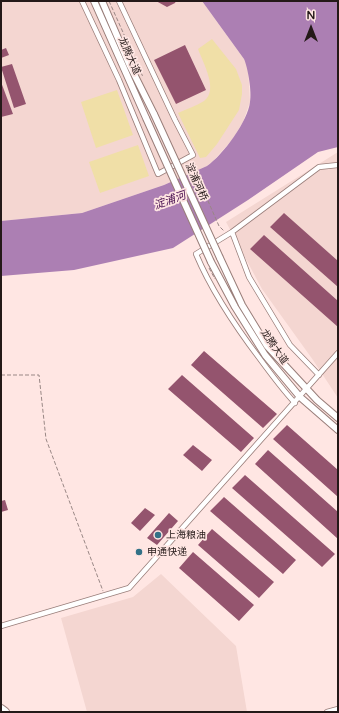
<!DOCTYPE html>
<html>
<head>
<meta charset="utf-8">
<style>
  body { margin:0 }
  #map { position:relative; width:339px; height:713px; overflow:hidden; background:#ffe6e3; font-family:"Varela Round",sans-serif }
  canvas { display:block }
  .frame { position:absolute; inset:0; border:2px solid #241918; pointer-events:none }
  .north { position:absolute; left:291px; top:8px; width:40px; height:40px; -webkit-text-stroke:3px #ffe6e3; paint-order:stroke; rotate:0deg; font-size:11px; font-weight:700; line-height:16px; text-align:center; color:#241918 }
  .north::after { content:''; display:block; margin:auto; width:14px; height:18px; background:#241918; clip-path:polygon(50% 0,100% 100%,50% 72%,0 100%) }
</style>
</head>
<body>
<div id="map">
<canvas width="339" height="713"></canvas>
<div class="frame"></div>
<div class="north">N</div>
</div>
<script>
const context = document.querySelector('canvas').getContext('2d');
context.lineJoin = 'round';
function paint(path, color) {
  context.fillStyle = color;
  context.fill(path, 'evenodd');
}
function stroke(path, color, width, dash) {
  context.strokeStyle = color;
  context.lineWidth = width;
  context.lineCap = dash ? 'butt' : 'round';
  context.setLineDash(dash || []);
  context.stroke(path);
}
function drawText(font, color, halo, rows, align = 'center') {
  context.font = font + ' "Varela Round","Noto Sans SC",sans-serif';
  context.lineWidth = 3.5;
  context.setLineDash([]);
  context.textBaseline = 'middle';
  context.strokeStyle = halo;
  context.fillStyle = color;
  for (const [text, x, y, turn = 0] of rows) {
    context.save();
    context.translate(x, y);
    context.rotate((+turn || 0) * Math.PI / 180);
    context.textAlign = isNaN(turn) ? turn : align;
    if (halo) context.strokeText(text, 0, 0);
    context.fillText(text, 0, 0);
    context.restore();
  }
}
paint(new Path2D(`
  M 1,1 L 202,1 L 244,59 L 248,67 L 250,102 L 243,122 L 232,140 L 213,161 L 207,166 L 164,185 L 82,213 L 1,221 Z
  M 338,152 L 338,398 L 313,360 L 262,289 L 226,222 Z
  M 161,574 L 236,646 L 247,712 L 87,712 L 61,618 L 133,597 Z`), '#f4d6d1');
paint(new Path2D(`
  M 212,39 L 236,69 L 242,85 L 242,94 L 239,110 L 217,144 L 206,157 L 200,158 L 178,113 C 186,109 196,106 204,101 C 219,90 203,63 198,49 Z
  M 117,90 L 133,135 L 96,148 L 81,102 Z
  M 138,145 L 149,176 L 100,193 L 89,162 Z`), '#f0dfa7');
paint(new Path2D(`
  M 202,1 L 338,1 L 338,147 L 318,152 L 248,200 L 173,248 L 74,270 L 1,276 L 1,221 L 82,213 L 164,185 L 207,166 C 223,155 248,121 250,102 C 252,92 248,68 244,59 Z`), '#ac7fb3');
paint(new Path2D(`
  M 156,1 L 176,1 L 175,3 L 167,7 Z
  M 185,45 L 206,90 L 176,104 L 154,60 Z
  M 6,48 L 9,55 L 1,58 L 1,50 Z
  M 12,64 L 26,104 L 14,108 L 1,67 Z
  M 1,82 L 13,114 L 1,117 Z
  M 284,213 L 338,261 L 338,287 L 270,227 Z
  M 264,235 L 338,301 L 338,327 L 250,249 Z
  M 204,351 L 277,414 L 263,428 L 191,365 Z
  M 182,375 L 254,438 L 241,452 L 168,389 Z
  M 287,425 L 338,470 L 338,497 L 273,439 Z
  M 193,445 L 212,460 L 202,471 L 183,455 Z
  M 268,450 L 338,512 L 338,539 L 255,464 Z
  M 245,475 L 335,554 L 322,567 L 232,488 Z
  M 224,497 L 296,560 L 283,574 L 210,511 Z
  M 5,500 L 8,510 L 1,512 L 1,501 Z
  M 145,508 L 155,515 L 140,531 L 131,523 Z
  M 169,513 L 178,521 L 157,545 L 147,538 Z
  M 212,529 L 274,582 L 259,598 L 198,545 Z
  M 193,552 L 254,605 L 239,621 L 179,568 Z`), '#94546e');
const minor = new Path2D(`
  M 82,1 L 119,80 L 158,174 L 193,155 L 175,120 L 119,1
  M 232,232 L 196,254 C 212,292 235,326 260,359 C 271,374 282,389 295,403
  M 319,375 L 290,345 L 249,277 L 232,232 L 319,167 L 338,165
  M 1,626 L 129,588 L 338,353
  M 327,712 L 338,709`);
const secondary = new Path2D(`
  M 94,1 L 146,118
  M 102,1 L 130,66 L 154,114
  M 220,258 L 242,305 L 267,346 L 317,400 L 338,418
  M 211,262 L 235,307 L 265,355 L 300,397 L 338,430`);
const motorway = new Path2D(`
  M 1,709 L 5,712`);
stroke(minor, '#997e7a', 6);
stroke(secondary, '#997e7a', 8);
stroke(motorway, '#997e7a', 10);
stroke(new Path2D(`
  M 109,1 L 143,77
  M 194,161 L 197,176 L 219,226 L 224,231
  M 1,375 L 39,375 L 46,439 L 103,591`), '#998785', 1, [4, 2]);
stroke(minor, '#fff', 4.5);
stroke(secondary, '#fff', 6);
stroke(motorway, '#fff', 8);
const secondaryBridge = new Path2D(`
  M 154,114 L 220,258
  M 146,118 L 211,262`);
stroke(secondaryBridge, '#997e7a', 8, []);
stroke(new Path2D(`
  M 209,268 L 215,279`), '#998785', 1, [4, 2]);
stroke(secondaryBridge, '#fff', 6);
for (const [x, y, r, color] of [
  [158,535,4,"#337187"],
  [139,552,4,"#337187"]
]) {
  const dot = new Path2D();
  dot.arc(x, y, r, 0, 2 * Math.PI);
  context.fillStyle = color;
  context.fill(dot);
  stroke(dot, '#ffe6e3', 1.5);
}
drawText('10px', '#241918', '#ffe6e3', [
  ["龙腾大道",129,56,66],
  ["淀浦河桥",196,182,66],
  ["龙腾大道",274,347,55]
]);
drawText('10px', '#241918', '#ffe6e3', [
  ["上海粮油",166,535],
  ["申通快递",147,552]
], 'left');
drawText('italic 11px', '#440a4d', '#ffe6e3', [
  ["淀浦河",170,201,-20]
]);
</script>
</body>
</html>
